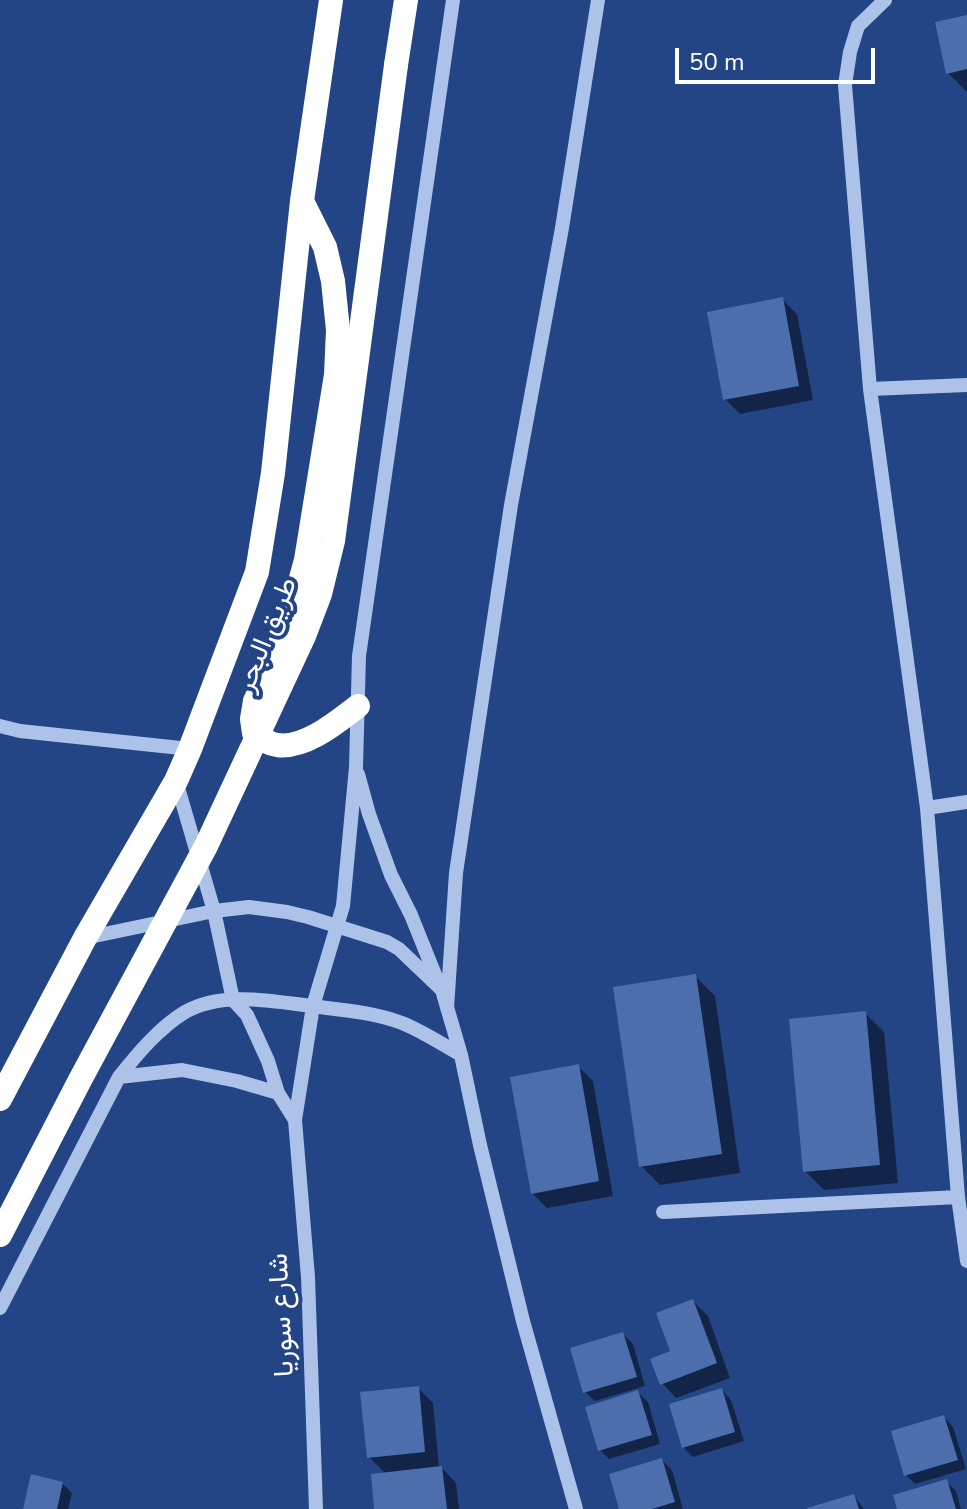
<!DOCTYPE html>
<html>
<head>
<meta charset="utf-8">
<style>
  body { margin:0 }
  #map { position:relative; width:967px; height:1509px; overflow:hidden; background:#234585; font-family:"Nunito Sans",sans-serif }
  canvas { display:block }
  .scale { position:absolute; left:675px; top:48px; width:200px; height:36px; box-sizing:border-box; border:4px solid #fff; border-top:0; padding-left:10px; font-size:24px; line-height:28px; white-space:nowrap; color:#fff; -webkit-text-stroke:6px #234585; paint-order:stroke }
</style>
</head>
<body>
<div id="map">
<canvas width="967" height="1509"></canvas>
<div class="scale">50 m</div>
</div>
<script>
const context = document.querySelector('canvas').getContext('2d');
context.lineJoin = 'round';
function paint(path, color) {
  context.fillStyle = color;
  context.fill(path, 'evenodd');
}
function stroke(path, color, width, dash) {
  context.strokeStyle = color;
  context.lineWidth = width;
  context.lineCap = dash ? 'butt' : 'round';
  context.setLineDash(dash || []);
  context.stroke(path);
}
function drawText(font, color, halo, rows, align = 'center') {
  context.font = font + ' "Nunito Sans",Vazirmatn,sans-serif';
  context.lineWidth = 8;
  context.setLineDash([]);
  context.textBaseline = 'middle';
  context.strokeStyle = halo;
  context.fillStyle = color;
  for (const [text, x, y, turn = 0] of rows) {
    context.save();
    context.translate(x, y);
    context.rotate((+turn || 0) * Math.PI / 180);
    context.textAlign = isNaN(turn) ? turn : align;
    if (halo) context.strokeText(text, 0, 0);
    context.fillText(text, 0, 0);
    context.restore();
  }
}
paint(new Path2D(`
  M 967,17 L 967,92 L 948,73 Z
  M 783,300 L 797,314 L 813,400 L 740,414 L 725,399 Z
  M 696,977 L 715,996 L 740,1173 L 660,1185 L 641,1166 Z
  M 865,1013 L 884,1032 L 898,1183 L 824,1190 L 805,1171 Z
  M 578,1066 L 593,1081 L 613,1196 L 547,1208 L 532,1193 Z
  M 693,1301 L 708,1316 L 730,1378 L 676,1398 L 662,1383 Z
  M 623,1334 L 633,1344 L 645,1386 L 595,1401 L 585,1392 Z
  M 418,1388 L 433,1403 L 439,1468 L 442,1468 L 456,1483 L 459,1509 L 376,1509 L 386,1474 L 369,1457 Z
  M 722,1390 L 731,1400 L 744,1441 L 693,1457 L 683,1447 Z
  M 638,1393 L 648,1402 L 660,1444 L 609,1459 L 600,1450 Z
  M 944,1417 L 953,1427 L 966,1469 L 915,1484 L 906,1475 Z
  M 662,1460 L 672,1470 L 683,1509 L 621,1509 Z
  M 946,1481 L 956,1491 L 961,1509 L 899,1509 Z
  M 62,1483 L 72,1493 L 68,1509 L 25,1509 Z
  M 854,1496 L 864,1509 L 811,1509 Z`), '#0007');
paint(new Path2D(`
  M 967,15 L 967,69 L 946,74 L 935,22 Z
  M 783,297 L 799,386 L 723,400 L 707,312 Z
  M 696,974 L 722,1154 L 639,1167 L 613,987 Z
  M 866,1011 L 880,1165 L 803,1172 L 789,1019 Z
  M 579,1064 L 599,1181 L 531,1194 L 510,1077 Z
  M 693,1299 L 717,1363 L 660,1385 L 650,1359 L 670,1351 L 656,1313 Z
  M 623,1332 L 637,1377 L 583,1393 L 570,1348 Z
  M 419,1386 L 425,1452 L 367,1458 L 360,1392 Z
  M 722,1388 L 735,1432 L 682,1448 L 669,1404 Z
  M 638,1390 L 652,1435 L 598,1451 L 585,1407 Z
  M 944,1415 L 958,1460 L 904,1476 L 891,1431 Z
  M 662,1458 L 675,1502 L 652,1509 L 619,1509 L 609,1474 Z
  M 442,1466 L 447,1509 L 374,1509 L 371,1474 Z
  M 31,1474 L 63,1482 L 57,1509 L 23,1509 Z
  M 947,1479 L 956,1509 L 897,1509 L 893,1495 Z
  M 854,1494 L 859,1509 L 807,1509 L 807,1508 Z`), '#4c6ead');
stroke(new Path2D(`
  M 885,0 L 858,26 L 850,52 L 845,85 L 870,389 L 927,808 L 958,1197 L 967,1261
  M 870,389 L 967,385
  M 0,726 L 20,731 L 190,749
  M 358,774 L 369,814 L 391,875 L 411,915 L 438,982
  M 176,781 L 214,911 L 233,1000 L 247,1015 L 268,1061 L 278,1093 L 295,1120
  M 927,808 L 967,802
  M 85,938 L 214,911 L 249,907 L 287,912 L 308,917 L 387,942 L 399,949 L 442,990 L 461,1055 L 480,1145 L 523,1321 L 576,1509
  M 447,1008 L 456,873 L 511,505 L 562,228 L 598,0
  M 119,1077 L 182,1070 L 237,1081 L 278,1093
  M 663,1212 L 958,1197
  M 0,1308 L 119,1077 C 138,1053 159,1028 185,1012 C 222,991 272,1001 311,1006 C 342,1010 372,1012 402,1023 C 422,1031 442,1044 461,1055
  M 316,1509 L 308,1277 L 295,1120 L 313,1006 L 343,906 L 356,767 L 359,656 L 453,0`), '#adc2e9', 14);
stroke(new Path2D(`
  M 396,65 L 406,0
  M 302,201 L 325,247 L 333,281 L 338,330 L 336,375 L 306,560 L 294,604 L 273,664 L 255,701 L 252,719 L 254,733 C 261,738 268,744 277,745 C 305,749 337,722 358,706
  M 0,1099 L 85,938 L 176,781 L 190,749 L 257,572 L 273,473 L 302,201 L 331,0`), '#fff', 24);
stroke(new Path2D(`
  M 0,1235 L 80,1080 L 206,846 L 304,636 L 320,594 L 333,541 L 396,65`), '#fff', 24);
drawText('28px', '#fff', '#234585', [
  ["طريق البحر",268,635,-68],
  ["شارع سوريا",283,1315,-93]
]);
</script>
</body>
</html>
